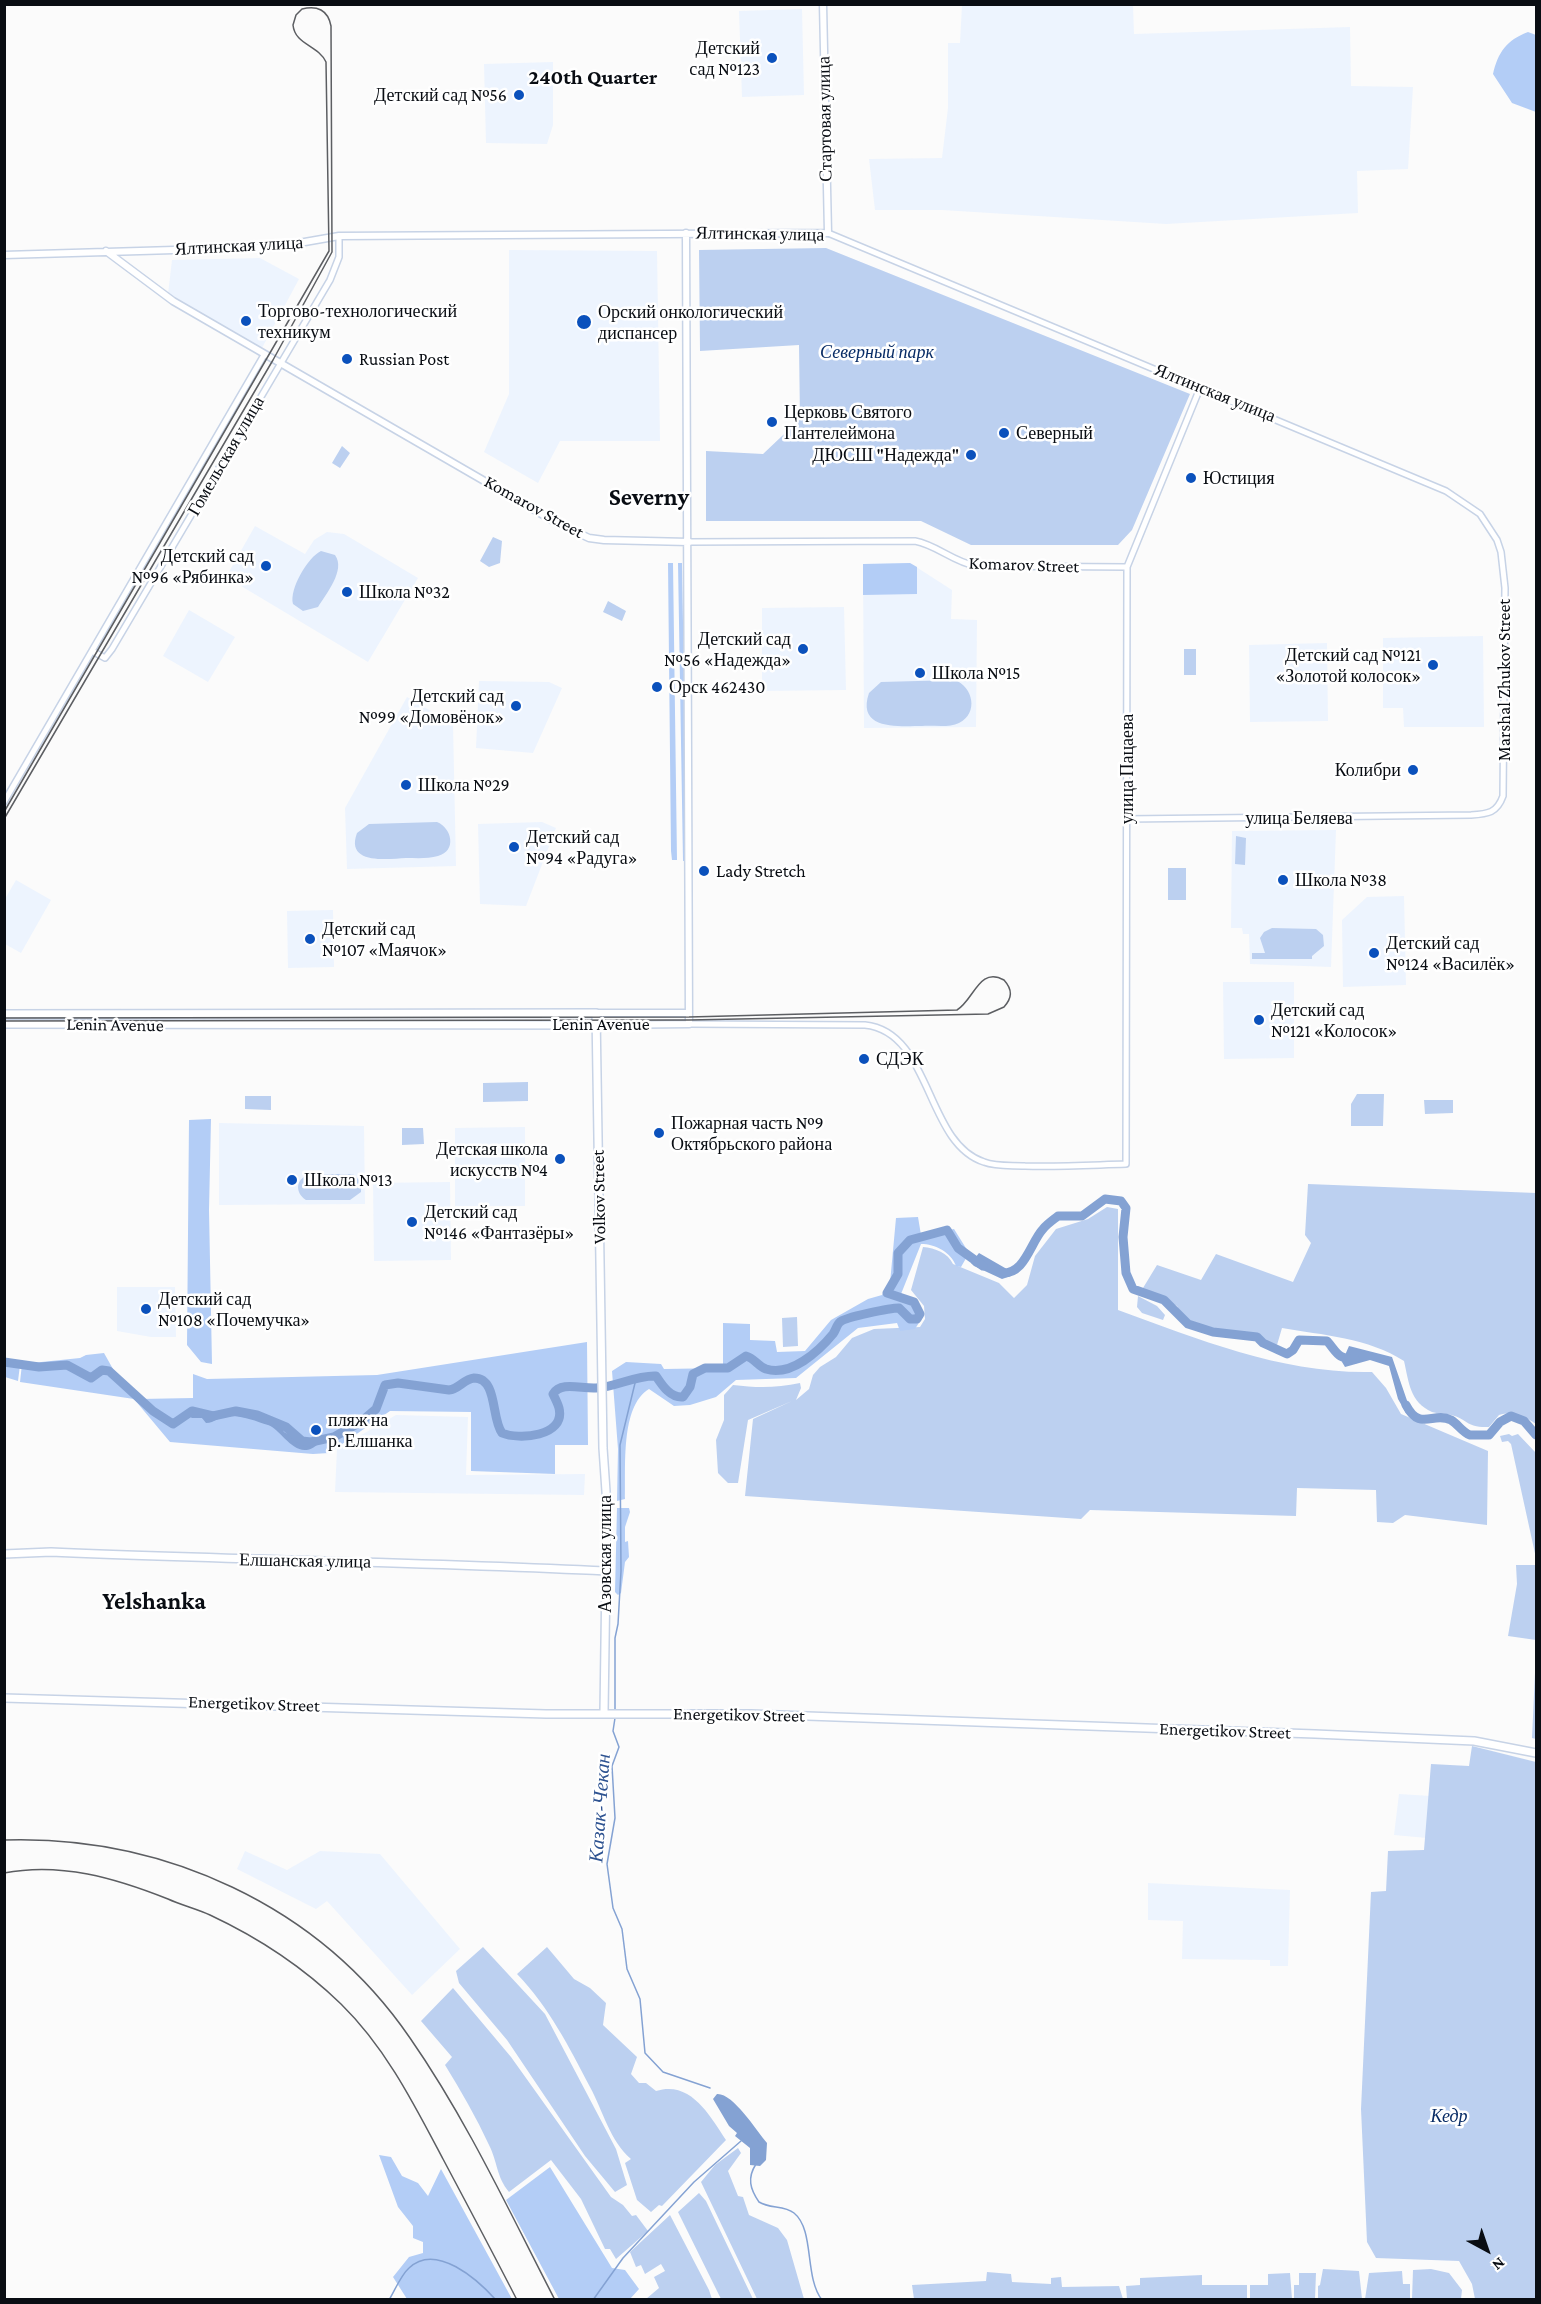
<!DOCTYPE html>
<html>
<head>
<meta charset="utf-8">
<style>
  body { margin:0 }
  #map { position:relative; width:1541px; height:2304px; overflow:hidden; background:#fbfbfb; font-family:"Crimson Pro",serif }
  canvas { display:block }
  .frame { position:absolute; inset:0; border:6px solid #090d13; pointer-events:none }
  .north { position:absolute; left:1457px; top:2220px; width:60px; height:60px; -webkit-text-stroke:4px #fff; paint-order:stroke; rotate:140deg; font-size:16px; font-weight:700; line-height:24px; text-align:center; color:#090d13 }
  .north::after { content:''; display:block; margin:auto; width:21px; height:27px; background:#090d13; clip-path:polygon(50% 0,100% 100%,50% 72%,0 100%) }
</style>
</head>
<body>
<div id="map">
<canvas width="1541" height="2304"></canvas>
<div class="frame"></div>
<div class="north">N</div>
</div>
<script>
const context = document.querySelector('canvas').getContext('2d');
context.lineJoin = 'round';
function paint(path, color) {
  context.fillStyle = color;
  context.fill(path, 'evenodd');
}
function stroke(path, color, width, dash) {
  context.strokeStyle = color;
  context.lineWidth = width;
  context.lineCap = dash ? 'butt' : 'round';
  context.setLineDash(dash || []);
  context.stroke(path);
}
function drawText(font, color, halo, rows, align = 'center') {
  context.font = font + ' "Crimson Pro",serif';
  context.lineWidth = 5;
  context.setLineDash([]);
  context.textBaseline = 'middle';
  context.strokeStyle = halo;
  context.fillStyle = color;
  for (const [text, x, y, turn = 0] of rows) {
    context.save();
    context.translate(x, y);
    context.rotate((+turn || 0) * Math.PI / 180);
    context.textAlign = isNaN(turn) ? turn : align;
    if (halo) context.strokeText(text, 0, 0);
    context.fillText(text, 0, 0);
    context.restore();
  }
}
paint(new Path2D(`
  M 962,5 L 1133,5 L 1134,34 L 1350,27 L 1351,86 L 1413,87 L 1408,169 L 1357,171 L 1358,213 L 1166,224 L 942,210 L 875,210 L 869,159 L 942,158 L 948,108 L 948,43 L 960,43 Z
  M 802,9 L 804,95 L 742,97 L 739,11 Z
  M 553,62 L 553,125 L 547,144 L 486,143 L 484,64 Z
  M 509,250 L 657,251 L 660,441 L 560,441 L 538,483 L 484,452 L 509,394 Z
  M 260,258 L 299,279 L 262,348 L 168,294 L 172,260 Z
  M 255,526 L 305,554 L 314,540 L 327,532 L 344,534 L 418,578 L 368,662 L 226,577 Z
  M 910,563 L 952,590 L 951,619 L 977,620 L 976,727 L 864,728 L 863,564 Z
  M 844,607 L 846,690 L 762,691 L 762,608 Z
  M 189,610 L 235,637 L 208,682 L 163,656 Z
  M 1483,636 L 1484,727 L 1404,727 L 1403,708 L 1383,708 L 1383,638 Z
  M 1327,643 L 1328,721 L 1250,722 L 1249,645 Z
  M 479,681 L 549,682 L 562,688 L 533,753 L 476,748 Z
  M 407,697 L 453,724 L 456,866 L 347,869 L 345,808 Z
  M 542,822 L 556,828 L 526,906 L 480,904 L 478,824 Z
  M 1336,830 L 1331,967 L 1250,964 L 1249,934 L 1243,934 L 1242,928 L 1231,928 L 1232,831 Z
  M 16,880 L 51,900 L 21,953 L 5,944 L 5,899 Z
  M 1404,896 L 1406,985 L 1343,987 L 1342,920 L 1367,897 Z
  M 333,910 L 334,967 L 288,968 L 287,911 Z
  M 1223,982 L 1294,982 L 1294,1058 L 1224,1059 Z
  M 219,1123 L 364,1126 L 365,1204 L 219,1205 Z
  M 525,1127 L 525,1206 L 455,1206 L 455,1128 Z
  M 450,1182 L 451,1260 L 374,1261 L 373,1183 Z
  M 117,1287 L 175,1287 L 176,1337 L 151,1337 L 117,1331 Z
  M 396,1415 L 468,1417 L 466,1475 L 585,1474 L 584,1495 L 335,1492 L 337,1449 Z
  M 1399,1794 L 1431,1796 L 1427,1838 L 1394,1835 Z
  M 245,1851 L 287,1870 L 320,1851 L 380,1854 L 460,1949 L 412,1995 L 327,1901 L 316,1909 L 237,1869 Z
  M 1148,1883 L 1290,1890 L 1288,1966 L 1270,1966 L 1270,1960 L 1182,1959 L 1183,1921 L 1148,1920 Z`), '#edf4fe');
paint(new Path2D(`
  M 826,248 L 1190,394 L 1132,530 L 1118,545 L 971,545 L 921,521 L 706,521 L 706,451 L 763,454 L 800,419 L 799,345 L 700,351 L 699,250 Z
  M 342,446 L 350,453 L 340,468 L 332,463 Z
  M 493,537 L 502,541 L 500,563 L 489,567 L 480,561 Z
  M 321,551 L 335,555 C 346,570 326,594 318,607 L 303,611 L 293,604 C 289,589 308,557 321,551 Z
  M 608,601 L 626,611 L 622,621 L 603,612 Z
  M 1184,649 L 1196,649 L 1196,675 L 1184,675 Z
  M 955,680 C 973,687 979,713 959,723 C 949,728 934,725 922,726 C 900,726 856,731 869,693 L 881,682 Z
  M 437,822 C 452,828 457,851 438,856 C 428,859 416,858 406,858 C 388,859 345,865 357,833 L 369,824 Z
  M 1236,836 L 1246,838 L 1245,865 L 1235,864 Z
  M 1168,868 L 1186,868 L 1186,900 L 1168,900 Z
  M 1272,928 L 1316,929 L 1323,935 L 1324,946 L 1312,956 L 1312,959 L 1252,959 L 1252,953 L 1265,953 L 1260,938 L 1264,932 Z
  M 528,1082 L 528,1101 L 483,1102 L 483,1083 Z
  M 1357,1094 L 1384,1094 L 1383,1126 L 1351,1126 L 1351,1104 Z
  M 245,1096 L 271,1096 L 271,1110 L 245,1109 Z
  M 1424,1100 L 1453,1100 L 1453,1113 L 1425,1114 Z
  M 402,1128 L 423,1128 L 424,1144 L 402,1145 Z
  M 310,1174 L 353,1174 L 361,1182 L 361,1192 L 350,1200 L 306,1200 C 294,1192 296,1178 310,1174 Z
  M 1308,1184 L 1536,1193 L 1536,1424 C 1524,1416 1514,1411 1499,1415 L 1489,1427 C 1466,1428 1468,1419 1451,1415 C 1444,1413 1438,1414 1432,1412 C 1410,1402 1409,1383 1404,1361 C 1369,1338 1322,1335 1282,1328 L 1277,1345 L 1184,1320 L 1177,1306 L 1143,1288 L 1157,1265 L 1201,1280 L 1216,1254 L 1293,1282 L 1311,1243 L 1305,1235 Z
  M 1107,1207 L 1118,1209 L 1118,1310 C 1200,1340 1284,1374 1372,1372 L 1386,1388 L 1401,1414 L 1488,1451 L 1487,1525 L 1405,1515 L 1393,1523 L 1377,1522 L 1376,1490 L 1297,1488 L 1296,1516 L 1090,1510 L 1081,1519 L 745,1496 L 753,1419 L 792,1401 L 748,1420 L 738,1483 L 728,1483 L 718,1473 L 716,1440 L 724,1420 L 724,1395 L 733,1385 C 757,1388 777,1388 800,1383 L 801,1388 L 796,1400 L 809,1389 L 813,1375 L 820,1367 L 836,1357 L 852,1338 L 874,1329 L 920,1327 L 925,1319 L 924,1306 L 911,1290 L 923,1247 C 935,1248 948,1253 953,1264 L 999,1283 L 1014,1298 L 1027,1285 L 1035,1256 L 1056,1229 L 1088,1219 Z
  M 1138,1296 L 1157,1306 L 1165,1315 L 1163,1320 L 1142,1313 L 1137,1307 Z
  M 797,1317 L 798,1346 L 783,1347 L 782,1318 Z
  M 1509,1434 L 1512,1436 L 1518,1434 L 1536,1453 L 1536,1558 L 1511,1444 L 1508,1441 L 1502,1442 L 1500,1436 Z
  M 1516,1565 L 1536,1565 L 1536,1640 L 1508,1636 L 1517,1584 Z
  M 1536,1651 L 1536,1739 L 1532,1738 Z
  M 1472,1746 L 1536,1762 L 1536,2299 L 1475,2299 L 1472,2284 L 1459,2261 L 1376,2258 L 1367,2242 L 1361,2109 L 1371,1892 L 1386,1891 L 1388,1851 L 1424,1850 L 1431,1764 L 1469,1766 Z
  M 483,1947 L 545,2014 L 616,2149 L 627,2185 L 615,2192 L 585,2156 L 507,2040 L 459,1983 L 456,1971 Z
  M 547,1947 L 574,1979 L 590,1988 L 606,2003 L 603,2025 L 637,2057 L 631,2074 L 639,2083 L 646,2083 L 656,2091 C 691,2080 710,2116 726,2140 L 662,2206 L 659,2205 L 651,2212 L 637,2200 L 625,2163 L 631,2159 C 610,2141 603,2111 590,2087 C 569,2047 549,2007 517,1974 Z
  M 453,1988 L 511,2057 L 611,2197 L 623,2205 L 632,2216 L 636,2215 L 648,2231 L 616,2259 L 610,2249 L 605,2249 L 581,2199 L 551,2160 L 509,2192 C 496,2176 498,2163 489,2145 C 476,2117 461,2091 445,2065 L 452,2057 L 421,2021 Z
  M 738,2148 L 741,2153 L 728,2171 L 738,2196 L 743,2197 L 749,2215 L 778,2228 L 787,2240 L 804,2299 L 757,2299 L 701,2182 L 715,2165 Z
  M 699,2193 L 706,2201 L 753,2299 L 721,2299 L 678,2212 Z
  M 670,2215 L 709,2290 L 712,2299 L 646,2299 L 659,2288 L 654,2277 L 665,2271 L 661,2264 L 645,2274 L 641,2265 L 636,2267 L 630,2252 Z
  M 1323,2269 L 1359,2271 L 1362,2299 L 1318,2299 L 1318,2286 L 1320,2285 Z
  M 1431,2269 L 1449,2273 L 1462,2290 L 1461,2299 L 1412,2299 L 1413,2270 Z
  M 1402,2271 L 1403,2284 L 1410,2284 L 1410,2299 L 1365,2299 L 1369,2273 Z
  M 987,2272 L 1011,2274 L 1012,2282 L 1051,2284 L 1051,2278 L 1061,2277 L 1062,2287 L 1119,2286 L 1123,2299 L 914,2299 L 912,2285 L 986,2281 Z
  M 1290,2273 L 1292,2299 L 1250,2299 L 1250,2285 L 1268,2285 L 1268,2274 Z
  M 1299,2273 L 1316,2273 L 1315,2299 L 1294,2299 L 1294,2285 L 1299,2285 Z
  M 1202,2275 L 1202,2285 L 1247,2285 L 1247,2299 L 1127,2299 L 1126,2286 L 1140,2285 L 1140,2278 Z`), '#bcd0f0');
paint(new Path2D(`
  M 1528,32 L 1536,35 L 1536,112 L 1512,103 L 1493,74 C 1498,52 1507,40 1528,32 Z
  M 668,563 L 673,563 L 677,860 L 672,860 L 671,851 Z
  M 678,563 L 682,563 L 687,861 L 683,861 Z
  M 910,563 L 917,567 L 917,594 L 863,595 L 863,564 Z
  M 211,1119 L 209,1210 L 212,1364 L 201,1362 L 187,1345 L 189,1120 Z
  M 918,1217 L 921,1235 L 954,1229 L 969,1253 L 961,1267 L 956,1266 C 951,1252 935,1244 921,1244 L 901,1294 L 919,1304 L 922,1318 L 915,1329 L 900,1331 L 897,1323 L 858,1328 L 796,1378 L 736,1380 L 716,1397 L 690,1405 L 674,1406 L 649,1389 C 620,1406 626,1469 625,1499 L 617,1501 L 618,1449 L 612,1371 L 626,1362 L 661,1364 L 664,1369 L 723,1368 L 723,1323 L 750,1324 L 750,1340 L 775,1341 L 777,1352 L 805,1351 L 831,1320 L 868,1299 L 882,1295 L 890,1283 L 896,1218 Z
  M 587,1342 L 588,1445 L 555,1445 L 555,1474 L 471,1471 L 471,1412 L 390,1411 L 329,1453 L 313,1454 L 170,1442 L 134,1399 L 20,1382 L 22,1364 L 80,1358 L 86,1355 L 104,1353 L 113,1369 L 140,1399 L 193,1398 L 193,1374 L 207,1379 L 377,1375 Z
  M 5,1360 L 20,1365 L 18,1381 L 5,1377 Z
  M 617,1508 L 629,1508 L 630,1512 L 625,1527 L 625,1542 L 628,1541 L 629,1557 L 625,1562 L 621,1593 L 618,1595 L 615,1592 Z
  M 379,2155 L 391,2157 L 402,2176 L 418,2183 L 428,2196 L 441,2169 L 512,2299 L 407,2299 L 393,2277 L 409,2257 L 423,2253 L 423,2242 L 413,2238 L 413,2226 L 398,2207 Z
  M 550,2167 L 612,2268 L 625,2270 L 639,2289 L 630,2299 L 559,2299 L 506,2200 Z`), '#b3cdf6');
paint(new Path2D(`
  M 979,1253 L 1012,1272 L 1011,1276 L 1002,1279 L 974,1266 L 971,1263 Z
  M 1349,1346 L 1392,1357 L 1412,1415 L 1406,1413 L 1398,1399 L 1389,1366 L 1370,1360 L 1345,1367 L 1342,1362 Z
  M 192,1411 L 207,1415 L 228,1412 L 264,1416 L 267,1421 L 280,1424 L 284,1432 L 302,1442 L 310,1439 L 318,1440 L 319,1443 C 297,1465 282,1429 268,1425 C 256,1421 241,1415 228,1416 C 219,1416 215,1423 206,1423 L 202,1418 L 192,1418 L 187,1415 Z
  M 717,2094 C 733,2093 756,2130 767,2143 L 766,2160 L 760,2166 L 750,2165 L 750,2148 L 735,2136 L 737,2133 L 729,2126 L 713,2099 Z`), '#84a2d3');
stroke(new Path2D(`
  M 615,1710 L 615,1638 L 618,1624 L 621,1571 L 620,1445 L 636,1379
  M 615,1718 L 613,1731 L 619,1747 L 612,1766 L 615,1818 L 607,1864 L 613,1908 L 622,1929 L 627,1969 L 640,1999 L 645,2053 L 663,2072 L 710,2088
  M 756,2164 C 747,2178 750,2189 759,2202 C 770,2209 784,2205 794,2213 C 815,2230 804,2277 822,2300
  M 389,2300 C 395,2290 401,2275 409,2268 C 436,2242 478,2280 496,2300
  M 593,2300 L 623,2258 L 694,2182 L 741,2141`), '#84a2d3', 1.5);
stroke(new Path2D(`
  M 1001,1273 C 1025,1275 1030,1243 1043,1229 C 1047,1224 1053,1220 1058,1216 L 1082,1216 L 1105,1199 L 1121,1201 L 1126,1208 L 1123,1237 L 1126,1273 L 1133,1289 L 1164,1300 L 1188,1324 L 1213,1332 L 1257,1337 L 1263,1343 L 1287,1354 L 1293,1350 L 1299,1340 L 1327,1341 C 1337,1352 1337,1359 1355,1359
  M 4,1362 L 39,1367 L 67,1365 L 91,1378 L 102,1370 L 109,1371 L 153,1411 L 173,1424 L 192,1411 L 213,1416 L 236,1411 L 257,1415 L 286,1427 L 302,1441 L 311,1442 L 334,1437 L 362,1421 L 376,1409 L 385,1385 L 398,1383 L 449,1390 C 459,1389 464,1379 474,1378 C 498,1378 491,1419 502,1433 C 518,1440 566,1437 559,1408 C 558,1404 555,1398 553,1394 C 561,1381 581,1389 596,1388 C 616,1387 636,1375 656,1376 C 662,1385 670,1398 683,1397 L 690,1387 L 693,1374 L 705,1368 L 728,1368 L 746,1356 C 754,1358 758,1366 766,1369 C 791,1377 819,1351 833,1334 C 836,1330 837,1324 840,1322 C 845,1317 891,1308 899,1308 L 910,1319 L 917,1319 L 920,1314 L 914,1302 L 887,1293 L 898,1274 L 898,1253 L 910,1240 L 947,1230 L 958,1248 L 983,1266
  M 1406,1405 C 1420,1432 1433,1411 1451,1420 C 1458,1424 1462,1432 1470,1435 L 1489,1435 L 1500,1422 L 1511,1416 L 1524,1421 L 1536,1435`), '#84a2d3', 9);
const tertiary = new Path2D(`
  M 828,233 L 1446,491 L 1480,514 L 1497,540 L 1501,552 L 1505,588 L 1503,796 C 1497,813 1488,814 1471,815 L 1127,819
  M 689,542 L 915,541 C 937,545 953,562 976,566 L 1127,567
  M 92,651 L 105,658 L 112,649 L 330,280 L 339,257 L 339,236
  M 4,802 L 264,355
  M 689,1024 L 865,1025 C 932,1032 925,1143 984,1162 C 997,1167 1011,1165 1025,1166 C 1059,1167 1092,1165 1126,1164 L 1127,567 L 1200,388`);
const secondary = new Path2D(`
  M 106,251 L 173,301 L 557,523 L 589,538 L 604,540 L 689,542
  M 4,255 L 276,247 L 339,236 L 828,233 L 823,4
  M 596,1013 L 689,1013
  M 596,1025 L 689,1024 L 686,233`);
const primary = new Path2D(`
  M 4,1014 L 596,1013 L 603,1448 L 607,1506 L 604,1712
  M 4,1024 L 596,1025
  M 4,1554 L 51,1552 C 236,1560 421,1562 606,1571
  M 4,1698 L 546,1714 L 751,1714 L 1315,1734 L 1474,1741 L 1536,1753`);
stroke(tertiary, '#c7d3e6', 8);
stroke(secondary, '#c7d3e6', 9);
stroke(primary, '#c7d3e6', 10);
stroke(tertiary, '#fff', 5);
stroke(secondary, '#fff', 6);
stroke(primary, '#fff', 7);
stroke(new Path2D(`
  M 4,812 L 329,251 L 326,62 C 318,45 295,45 293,25 L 296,15 L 302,9 C 317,5 328,10 331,26 L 332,252 L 273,360 L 4,819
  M 4,1018 L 689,1017 L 957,1010 C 974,1000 979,966 1004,980 C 1013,990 1012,998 1004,1007 L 988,1014 L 689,1020 L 4,1021`), '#5c5e62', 1.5);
stroke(new Path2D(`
  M 4,1840 C 163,1835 319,1905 410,2038 C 467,2120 509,2211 555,2300
  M 4,1873 C 61,1862 115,1878 168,1899 C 181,1905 197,1909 210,1915 C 257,1937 304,1968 341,2004 C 386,2048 414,2104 443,2159 C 468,2206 493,2253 517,2300`), '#5c5e62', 1.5);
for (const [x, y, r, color] of [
  [772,58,6,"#0b51bc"],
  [519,95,6,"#0b51bc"],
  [246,321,6,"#0b51bc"],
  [584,322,8,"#0b51bc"],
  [347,359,6,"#0b51bc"],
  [772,422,6,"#0b51bc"],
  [1004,433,6,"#0b51bc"],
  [971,455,6,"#0b51bc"],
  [1191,478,6,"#0b51bc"],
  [266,566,6,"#0b51bc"],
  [347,592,6,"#0b51bc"],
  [803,649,6,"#0b51bc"],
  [1433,665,6,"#0b51bc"],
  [920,673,6,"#0b51bc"],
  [657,687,6,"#0b51bc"],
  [516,706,6,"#0b51bc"],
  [1413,770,6,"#0b51bc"],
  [406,785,6,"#0b51bc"],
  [514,847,6,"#0b51bc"],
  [704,871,6,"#0b51bc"],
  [1283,880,6,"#0b51bc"],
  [310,939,6,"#0b51bc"],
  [1374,953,6,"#0b51bc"],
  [1259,1020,6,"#0b51bc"],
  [864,1059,6,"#0b51bc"],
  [659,1133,6,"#0b51bc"],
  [560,1159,6,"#0b51bc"],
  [292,1180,6,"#0b51bc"],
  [412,1222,6,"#0b51bc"],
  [146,1309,6,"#0b51bc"],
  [316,1430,6,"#0b51bc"]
]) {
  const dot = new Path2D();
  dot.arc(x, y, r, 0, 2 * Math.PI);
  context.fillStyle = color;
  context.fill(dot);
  stroke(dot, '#fff', 2);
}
drawText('18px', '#090d13', '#fff', [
  ["Детский",760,48,"right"],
  ["сад №123",760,69,"right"],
  ["Детский сад №56",507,95,"right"],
  ["Торгово-технологический",258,311],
  ["техникум",258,332],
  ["Орский онкологический",598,312],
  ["диспансер",598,333],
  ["Russian Post",359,359],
  ["Церковь Святого",784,412],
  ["Пантелеймона",784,433],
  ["Северный",1016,433],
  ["ДЮСШ \"Надежда\"",959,455,"right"],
  ["Юстиция",1203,478],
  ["Детский сад",254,556,"right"],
  ["№96 «Рябинка»",254,577,"right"],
  ["Школа №32",359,592],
  ["Детский сад",791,639,"right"],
  ["№56 «Надежда»",791,660,"right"],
  ["Детский сад №121",1421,655,"right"],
  ["«Золотой колосок»",1421,676,"right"],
  ["Школа №15",932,673],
  ["Орск 462430",669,687],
  ["Детский сад",504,696,"right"],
  ["№99 «Домовёнок»",504,717,"right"],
  ["Колибри",1401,770,"right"],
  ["Школа №29",418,785],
  ["Детский сад",526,837],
  ["№94 «Радуга»",526,858],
  ["Lady Stretch",716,871],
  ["Школа №38",1295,880],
  ["Детский сад",322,929],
  ["№107 «Маячок»",322,950],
  ["Детский сад",1386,943],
  ["№124 «Василёк»",1386,964],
  ["Детский сад",1271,1010],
  ["№121 «Колосок»",1271,1031],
  ["СДЭК",876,1059],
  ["Пожарная часть №9",671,1123],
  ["Октябрьского района",671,1144],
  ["Детская школа",548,1149,"right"],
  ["искусств №4",548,1170,"right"],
  ["Школа №13",304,1180],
  ["Детский сад",424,1212],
  ["№146 «Фантазёры»",424,1233],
  ["Детский сад",158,1299],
  ["№108 «Почемучка»",158,1320],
  ["пляж на",328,1420],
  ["р. Елшанка",328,1441]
], 'left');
drawText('18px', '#090d13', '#fff', [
  ["Стартовая улица",825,119,-91],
  ["Ялтинская улица",760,234,1],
  ["Ялтинская улица",239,246,-3],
  ["Ялтинская улица",1215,393,22],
  ["Гомельская улица",226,456,-60],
  ["Komarov Street",534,507,29],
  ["Komarov Street",1024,565,2],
  ["Marshal Zhukov Street",1504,680,-90],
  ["улица Пацаева",1127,769,-90],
  ["улица Беляева",1299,818],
  ["Lenin Avenue",601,1024],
  ["Lenin Avenue",115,1025,1],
  ["Volkov Street",599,1197,-91],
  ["Азовская улица",605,1554,-90],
  ["Елшанская улица",305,1561,1],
  ["Energetikov Street",254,1704,2],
  ["Energetikov Street",739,1715,1],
  ["Energetikov Street",1225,1731,2]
]);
drawText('italic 18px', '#082c66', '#fff', [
  ["Северный парк",877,352],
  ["Кедр",1449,2116]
]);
drawText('italic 20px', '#2e5391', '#fff', [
  ["Казак-Чекан",600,1808,-86]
]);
drawText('bold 21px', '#090d13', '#fff', [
  ["240th Quarter",593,78]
]);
drawText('bold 24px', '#090d13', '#fff', [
  ["Severny",649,498],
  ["Yelshanka",154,1602]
]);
</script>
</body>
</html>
